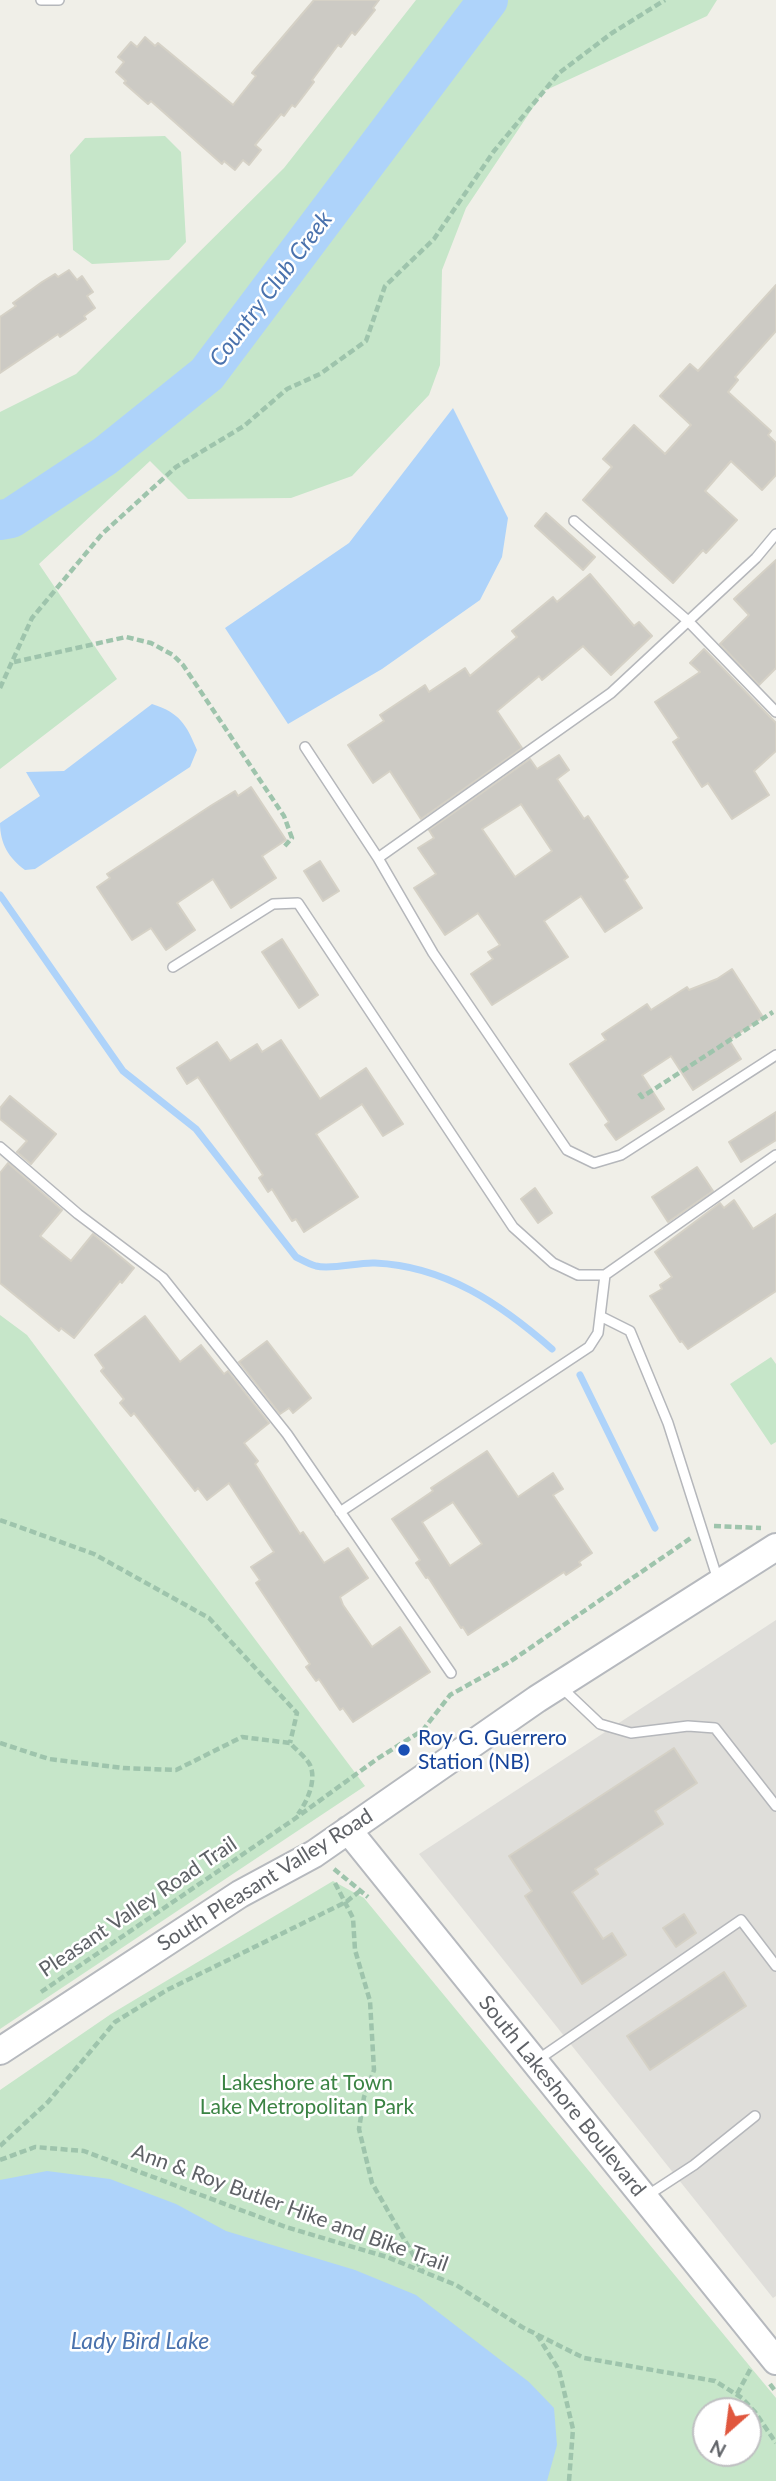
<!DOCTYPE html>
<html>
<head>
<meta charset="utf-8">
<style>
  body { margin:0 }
  #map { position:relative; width:776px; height:2481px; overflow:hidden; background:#f0efe8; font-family:Lato,sans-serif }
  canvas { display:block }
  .north { position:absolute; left:692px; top:2397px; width:70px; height:70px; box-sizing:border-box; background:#fff; border:2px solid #bfc0c2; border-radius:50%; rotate:208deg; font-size:19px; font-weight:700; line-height:28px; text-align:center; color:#5f6267 }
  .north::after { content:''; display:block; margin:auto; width:24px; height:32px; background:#e0573e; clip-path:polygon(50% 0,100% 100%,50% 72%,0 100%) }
</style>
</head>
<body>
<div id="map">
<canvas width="776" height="2481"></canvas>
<div class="north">N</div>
</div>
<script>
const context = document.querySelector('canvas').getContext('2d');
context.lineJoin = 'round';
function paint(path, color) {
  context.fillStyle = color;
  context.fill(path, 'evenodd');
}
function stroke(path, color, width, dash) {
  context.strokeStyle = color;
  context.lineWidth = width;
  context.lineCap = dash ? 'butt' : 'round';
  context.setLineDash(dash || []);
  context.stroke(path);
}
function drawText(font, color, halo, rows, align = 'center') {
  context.font = font + ' Lato,sans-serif';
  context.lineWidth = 5;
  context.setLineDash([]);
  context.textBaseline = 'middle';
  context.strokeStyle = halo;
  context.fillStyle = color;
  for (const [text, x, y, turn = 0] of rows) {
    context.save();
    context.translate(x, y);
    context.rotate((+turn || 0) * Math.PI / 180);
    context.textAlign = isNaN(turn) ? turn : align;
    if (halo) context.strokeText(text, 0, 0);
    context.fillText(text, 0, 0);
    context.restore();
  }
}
paint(new Path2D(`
  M 776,1620 L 776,2296 L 773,2298 L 419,1854 Z`), '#dfdeda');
paint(new Path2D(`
  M 416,0 L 717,0 L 707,16 L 544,91 L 466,208 L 442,270 L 440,365 L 429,395 L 352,476 L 291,498 L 188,499 L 150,461 L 39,564 L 117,679 L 0,769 L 0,412 L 76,374 L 284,168 Z
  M 165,136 L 181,152 L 186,242 L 169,260 L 92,264 L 73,250 L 70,155 L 85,138 Z
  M 0,1315 L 27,1335 L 365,1786 L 0,2029 Z
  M 771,1357 L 776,1364 L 776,1442 L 771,1445 L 730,1384 Z
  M 333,1881 L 364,1898 L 776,2398 L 776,2481 L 526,2481 L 0,2209 L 0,2090 L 111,2014 ZM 706,2411 L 748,2411 L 748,2453 L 706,2453 Z`), '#c6e6c9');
paint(new Path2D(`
  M 453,408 L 508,518 L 502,557 L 480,600 L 382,669 L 288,724 L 225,628 L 349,543 Z
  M 152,704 C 180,713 186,724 197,750 L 190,767 L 35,869 L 25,870 C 9,858 0,844 0,823 L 40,796 L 26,772 L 64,771 Z
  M 47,2171 L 110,2179 L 176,2204 L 226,2231 L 355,2270 L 416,2295 L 529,2382 L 554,2408 L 557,2445 L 547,2481 L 0,2481 L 0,2180 Z`), '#aed3fa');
stroke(new Path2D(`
  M 0,895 L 123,1071 L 196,1129 L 296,1257 C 302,1260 309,1264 316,1266 C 332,1270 358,1262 375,1263 C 445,1266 501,1304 552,1349
  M 580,1375 L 655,1528`), '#aed3fa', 7);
stroke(new Path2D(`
  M 0,520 L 11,518 L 105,456 L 207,374 L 488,0`), '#aed3fa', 40);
const building = new Path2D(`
  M 314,0 L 379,0 L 373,8 L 375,10 L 355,35 L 352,32 L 341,47 L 338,45 L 312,80 L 314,82 L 295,107 L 292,105 L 284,116 L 281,114 L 255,145 L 261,150 L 249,165 L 243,160 L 235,170 L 224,161 L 222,164 L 151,101 L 148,104 L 124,83 L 126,81 L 116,72 L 124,62 L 118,57 L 131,42 L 137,47 L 145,37 L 155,46 L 158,43 L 233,105 L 256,76 L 252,73 Z
  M 69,270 L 77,280 L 82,276 L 93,292 L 87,296 L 95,308 L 84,316 L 86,319 L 60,337 L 58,334 L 0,373 L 0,317 L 16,306 L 13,303 L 42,282 L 55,274 L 58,277 Z
  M 776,285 L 776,331 L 735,377 L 738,380 L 728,392 L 771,431 L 768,435 L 776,443 L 776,475 L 762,490 L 731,461 L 705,491 L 737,520 L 706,553 L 703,550 L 673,583 L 583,500 L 612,467 L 603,459 L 634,425 L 665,454 L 691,425 L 660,396 L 690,364 L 698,371 Z
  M 546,513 L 595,557 L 583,570 L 535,526 Z
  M 776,560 L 776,668 L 759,685 L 720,644 L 749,615 L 734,599 Z
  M 590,574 L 634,626 L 639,622 L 652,636 L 611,675 L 583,646 L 542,680 L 539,676 L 497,711 L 522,748 L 421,819 L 390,771 L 373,783 L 348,745 L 384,721 L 380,715 L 425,685 L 429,692 L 465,668 L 470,676 L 517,637 L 512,631 L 553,597 L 557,602 Z
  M 704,649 L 776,723 L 776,751 L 754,771 L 769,795 L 732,819 L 708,783 L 702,787 L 673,742 L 679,738 L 655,702 L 700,672 L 690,663 Z
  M 559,755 L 569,770 L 557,779 L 584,819 L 588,816 L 628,877 L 624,880 L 642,908 L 605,932 L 581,896 L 544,921 L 568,957 L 492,1005 L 471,974 L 493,959 L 488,952 L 500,945 L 478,913 L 445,935 L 414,888 L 436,874 L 418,848 L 434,838 L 429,830 L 530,759 L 537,769 ZM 521,804 L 552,851 L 515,877 L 482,829 Z
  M 251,787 L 286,840 L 262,856 L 276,878 L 231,908 L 213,879 L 177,903 L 195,930 L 166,950 L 151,928 L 132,940 L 97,887 L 110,878 L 107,874 L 212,805 L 235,791 L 238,796 Z
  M 320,861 L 339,891 L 323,901 L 304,871 Z
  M 282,939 L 318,995 L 299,1008 L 262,952 Z
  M 732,969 L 763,1017 L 729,1040 L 741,1059 L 693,1090 L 671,1056 L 642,1075 L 664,1109 L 616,1140 L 605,1125 L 609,1122 L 570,1064 L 606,1040 L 602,1034 L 647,1004 L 651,1010 L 687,987 L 689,990 L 717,979 Z
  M 281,1040 L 320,1099 L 366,1068 L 403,1124 L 383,1136 L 362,1104 L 316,1134 L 358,1197 L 304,1232 L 296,1219 L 292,1221 L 272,1189 L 268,1192 L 259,1178 L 263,1175 L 198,1077 L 187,1084 L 177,1068 L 217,1042 L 230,1061 L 257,1044 L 262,1052 Z
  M 10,1096 L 56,1134 L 31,1164 L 17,1152 L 27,1141 L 0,1119 L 0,1108 Z
  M 776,1112 L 776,1140 L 741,1162 L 729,1142 Z
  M 8,1163 L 62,1210 L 40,1236 L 71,1261 L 93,1234 L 134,1268 L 122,1283 L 120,1281 L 74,1338 L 61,1328 L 59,1331 L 0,1283 L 0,1173 Z
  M 697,1167 L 713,1191 L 668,1222 L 652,1197 Z
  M 535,1188 L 552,1213 L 538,1223 L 521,1199 Z
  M 734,1200 L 753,1229 L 776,1214 L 776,1291 L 688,1349 L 682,1341 L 680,1342 L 650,1296 L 662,1289 L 660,1285 L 672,1277 L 655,1252 L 720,1203 L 724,1208 Z
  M 145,1316 L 180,1362 L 201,1345 L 224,1374 L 228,1371 L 269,1423 L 244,1443 L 258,1461 L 255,1464 L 300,1534 L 303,1532 L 324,1563 L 348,1548 L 368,1578 L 340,1597 L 343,1605 L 372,1647 L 400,1627 L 430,1672 L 353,1722 L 343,1708 L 340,1710 L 319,1679 L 316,1681 L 306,1667 L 310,1664 L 256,1583 L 260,1580 L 251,1567 L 274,1552 L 229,1483 L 207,1500 L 198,1488 L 195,1491 L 134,1413 L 131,1416 L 120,1403 L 124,1399 L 101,1371 L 104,1368 L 95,1355 Z
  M 267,1341 L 311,1398 L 293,1413 L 289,1408 L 280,1414 L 239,1362 Z
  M 487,1451 L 518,1497 L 553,1473 L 563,1489 L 553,1495 L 592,1553 L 579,1562 L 581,1565 L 566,1575 L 564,1572 L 468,1635 L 463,1627 L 461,1628 L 428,1577 L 426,1578 L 416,1563 L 420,1560 L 392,1519 L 433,1491 L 431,1488 ZM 453,1502 L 482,1544 L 450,1566 L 422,1522 Z
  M 674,1748 L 697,1783 L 655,1811 L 663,1824 L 595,1869 L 598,1874 L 572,1892 L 603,1939 L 612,1933 L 626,1955 L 582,1984 L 525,1896 L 532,1891 L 509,1856 Z
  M 684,1914 L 696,1933 L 676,1947 L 663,1928 Z
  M 724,1972 L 746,2006 L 650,2070 L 627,2036 Z`);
paint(building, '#cccac4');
stroke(building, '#d5d1c6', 2);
const lane = new Path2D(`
  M 41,0 L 59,0
  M 574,521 L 688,621 L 776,712
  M 305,747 L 378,858 L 433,953 L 567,1150 L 594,1163 L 621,1155 L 776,1055
  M 378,858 L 611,693 L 756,558 L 776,534
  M 173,967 L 273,904 L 298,903 L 513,1227 L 553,1263 L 578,1275 L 605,1275 L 776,1155
  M 0,1147 L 78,1214 L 163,1278 L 287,1434 L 451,1673
  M 602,1317 L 630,1331 L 668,1423 L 718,1580
  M 340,1512 L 589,1347 L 598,1333 L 605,1275
  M 560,1686 L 600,1724 L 631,1733 L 688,1726 L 715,1728 L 776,1806
  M 536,2061 L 741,1920 L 776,1966
  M 645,2197 L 694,2165 L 755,2116`);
const secondary = new Path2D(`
  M 348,1830 L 776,2361
  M 0,2051 L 240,1894 L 314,1854 L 537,1699 L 776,1547`);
stroke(lane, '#b5b7bb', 12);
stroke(secondary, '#b6b9be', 30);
stroke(new Path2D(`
  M 14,662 L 126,637 L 151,643 L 173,655 L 183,665 L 284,816 L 292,838 L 283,848
  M 0,688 L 32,618 L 102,534 L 176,467 L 244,426 L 287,389 L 320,374 L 366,341 L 385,286 L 434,239 L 494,151 L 559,73 L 612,33 L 665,0
  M 639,1093 L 642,1097 L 773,1012
  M 0,1520 L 94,1554 L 209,1618 L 297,1713 L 290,1743
  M 714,1526 L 761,1528
  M 0,1743 L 49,1759 L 123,1768 L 176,1770 L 242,1737 L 290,1743 C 296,1750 306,1757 310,1765 C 317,1780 307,1802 298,1814
  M 334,1869 L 368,1897
  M 335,1883 L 353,1918 L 355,1950 L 370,2001 L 374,2070 L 364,2097 L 359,2129 L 372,2183 L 423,2272
  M 41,1992 L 293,1820 L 377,1759 L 423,1730 L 450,1695 L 511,1661 L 691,1538
  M 0,2146 L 48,2102 L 115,2022 L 167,1990 L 346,1902 L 361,1890
  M 0,2160 L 35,2147 L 84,2151 L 286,2227 L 387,2257 L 456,2285 L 522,2327 L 584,2358 L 715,2381 L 742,2398 L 755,2412 L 776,2443
  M 537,2335 L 559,2370 L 573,2429 L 569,2481
  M 770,2384 L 776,2392
  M 737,2394 L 751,2368`), '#9ec4ac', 4.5, [7, 3.5]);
stroke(lane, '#fff', 9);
stroke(secondary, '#fff', 26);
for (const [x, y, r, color] of [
  [404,1750,7,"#1a4fb4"]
]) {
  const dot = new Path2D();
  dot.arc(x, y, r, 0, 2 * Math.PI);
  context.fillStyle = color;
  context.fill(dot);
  stroke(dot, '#fff', 2.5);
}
drawText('21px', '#164399', '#fff', [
  ["Roy G. Guerrero",418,1738],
  ["Station (NB)",418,1762]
], 'left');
drawText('21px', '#5f6267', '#fff', [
  ["South Pleasant Valley Road",265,1880,-32],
  ["Pleasant Valley Road Trail",138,1907,-34],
  ["South Lakeshore Boulevard",562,2096,51],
  ["Ann & Roy Butler Hike and Bike Trail",290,2208,20]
]);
drawText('21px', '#3a8343', '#fff', [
  ["Lakeshore at Town",307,2083],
  ["Lake Metropolitan Park",307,2107]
]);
drawText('italic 23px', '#4a72ad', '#fff', [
  ["Country Club Creek",271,289,-53],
  ["Lady Bird Lake",140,2342]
]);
</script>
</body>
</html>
